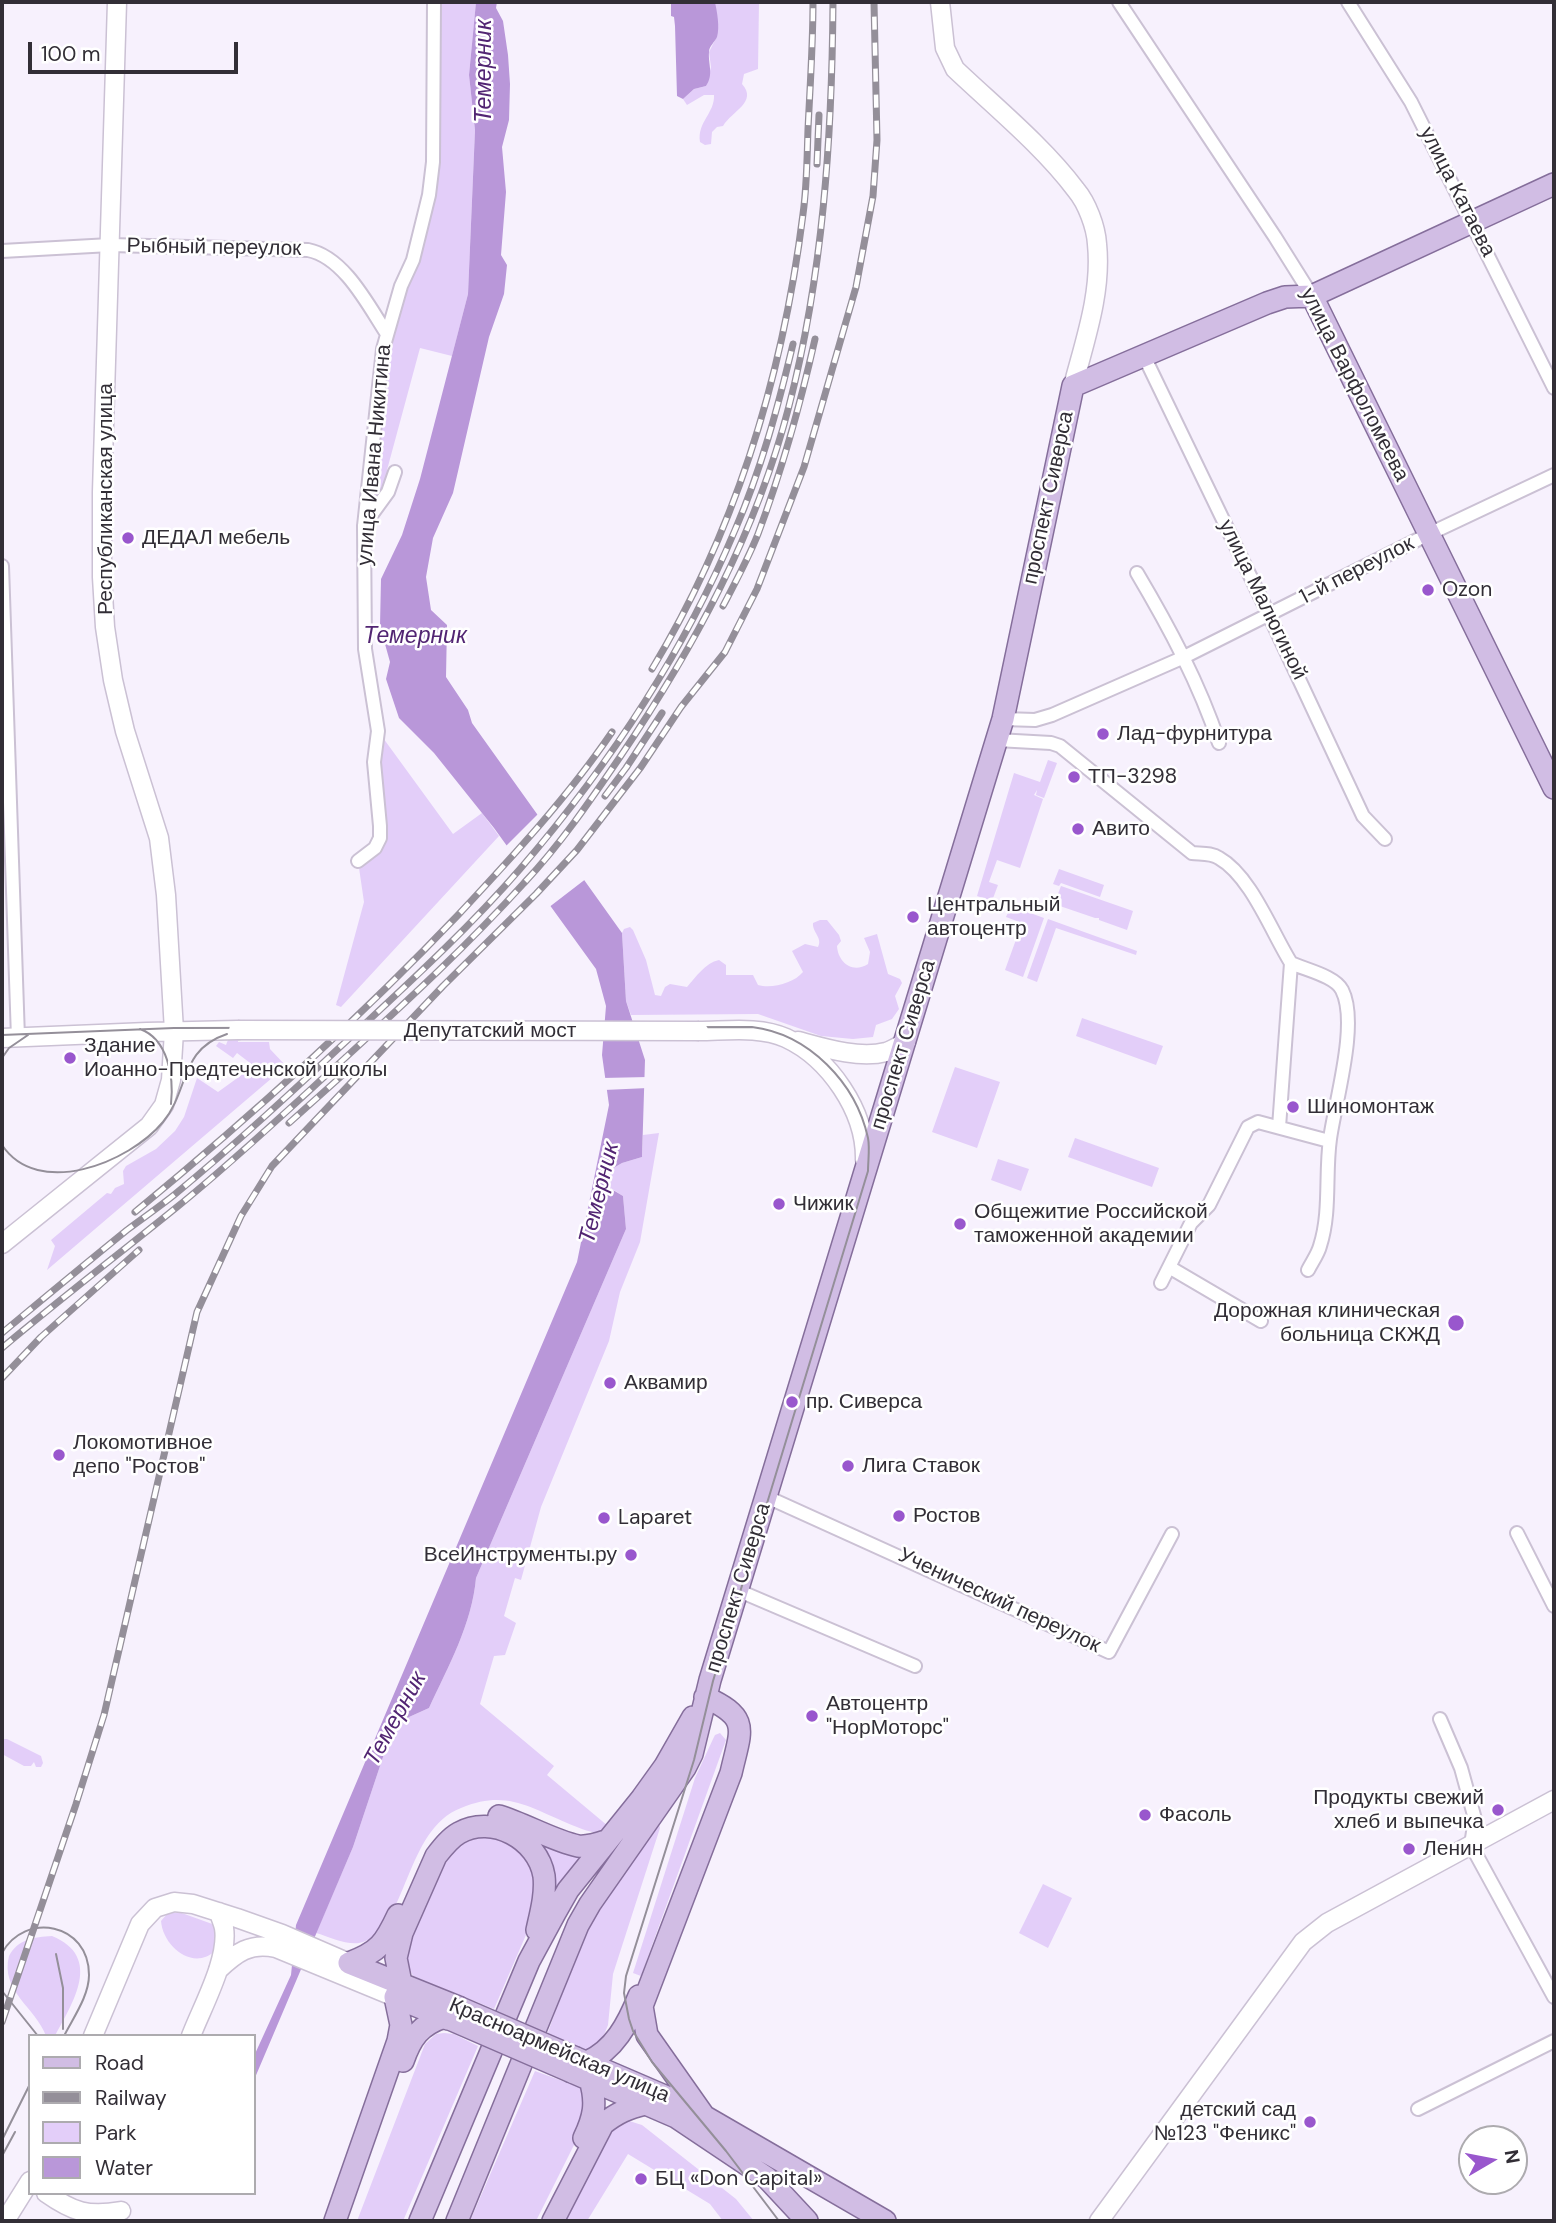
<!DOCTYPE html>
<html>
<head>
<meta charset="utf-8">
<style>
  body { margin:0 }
  #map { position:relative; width:1556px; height:2223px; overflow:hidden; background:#f7f1fd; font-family:"DM Sans",sans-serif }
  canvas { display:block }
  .frame { position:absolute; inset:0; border:4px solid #322e36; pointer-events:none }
  .legend { position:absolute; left:28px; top:2034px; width:228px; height:161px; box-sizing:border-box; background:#fff; border:2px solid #adabaf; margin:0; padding:9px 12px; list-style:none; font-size:21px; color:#322e36 }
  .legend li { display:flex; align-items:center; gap:14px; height:35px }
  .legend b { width:35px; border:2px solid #adabaf }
  .north { position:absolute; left:1458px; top:2125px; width:70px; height:70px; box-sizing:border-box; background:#fff; border:2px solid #adabaf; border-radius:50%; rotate:80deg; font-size:19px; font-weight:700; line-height:28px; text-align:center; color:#322e36 }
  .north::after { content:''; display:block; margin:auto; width:24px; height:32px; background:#9957cd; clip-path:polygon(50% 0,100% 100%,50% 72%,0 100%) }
  .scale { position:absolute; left:28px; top:42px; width:210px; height:32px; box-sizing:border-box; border:4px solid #322e36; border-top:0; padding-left:9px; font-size:21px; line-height:24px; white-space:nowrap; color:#322e36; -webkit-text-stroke:5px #fff; paint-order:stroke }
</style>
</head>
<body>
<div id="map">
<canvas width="1556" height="2223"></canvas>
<div class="frame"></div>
<ul class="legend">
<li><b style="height:9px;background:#d1bde4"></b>Road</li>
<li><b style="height:9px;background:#948f99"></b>Railway</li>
<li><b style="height:19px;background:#e3cef9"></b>Park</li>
<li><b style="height:19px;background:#b997d9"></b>Water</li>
</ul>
<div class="north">N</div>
<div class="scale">100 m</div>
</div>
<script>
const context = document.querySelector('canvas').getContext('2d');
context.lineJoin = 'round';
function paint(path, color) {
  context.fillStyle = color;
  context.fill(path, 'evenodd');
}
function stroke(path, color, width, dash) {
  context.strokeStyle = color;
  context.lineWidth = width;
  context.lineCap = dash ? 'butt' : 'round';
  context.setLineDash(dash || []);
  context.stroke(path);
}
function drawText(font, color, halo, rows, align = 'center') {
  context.font = font + ' "DM Sans",sans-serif';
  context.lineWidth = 5;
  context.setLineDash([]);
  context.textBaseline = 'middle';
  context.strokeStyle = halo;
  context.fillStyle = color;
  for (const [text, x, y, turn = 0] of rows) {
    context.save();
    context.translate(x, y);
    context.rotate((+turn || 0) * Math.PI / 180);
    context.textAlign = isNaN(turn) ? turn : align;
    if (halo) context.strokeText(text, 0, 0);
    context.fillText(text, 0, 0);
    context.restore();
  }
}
paint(new Path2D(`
  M 434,2 L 476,2 L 469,75 L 475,130 L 468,294 L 452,356 L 420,348 L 387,470 L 395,472 L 372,516 L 375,405 L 383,349 L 429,194 Z
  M 715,2 L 759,2 L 758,69 L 744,74 L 742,84 C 758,102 732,111 723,126 L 717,127 L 712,132 L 711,144 L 705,145 L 700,142 C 697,122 715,113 714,95 L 704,95 L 687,105 L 683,99 L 694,89 L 706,86 L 711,67 L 709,52 L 717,36 Z
  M 378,731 L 453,834 L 482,813 L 499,836 L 341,1007 L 336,1005 L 364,902 L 358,861 L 375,849 Z
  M 1048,760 L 1057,763 L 1044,798 L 1036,795 L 1037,790 L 1034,795 L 1043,799 L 1020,868 L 997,860 L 989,882 L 998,885 L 992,901 L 977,896 L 1014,773 L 1040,782 Z
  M 1059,869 L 1104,885 L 1100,897 L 1061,883 L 1059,886 L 1053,884 Z
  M 1061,886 L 1133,911 L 1127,930 L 1099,920 L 1099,918 L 1095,918 L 1054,904 Z
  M 1011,906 L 1044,918 L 1023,977 L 1005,970 L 1022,923 L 1006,917 Z
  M 1048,919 L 1137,951 L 1136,955 L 1056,928 L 1037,982 L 1027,978 Z
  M 820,920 L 827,920 L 839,935 L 841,941 L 837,946 C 838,962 852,974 868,964 L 870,952 L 864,938 L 877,934 L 888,974 L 900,979 L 902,983 L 895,996 L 899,1009 L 892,1019 L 876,1025 L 873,1037 L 853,1039 L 821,1036 L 758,1014 L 631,1015 L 626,1001 L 622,933 L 624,929 L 630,927 L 633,930 L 646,960 L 655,995 L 661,996 L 665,987 L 670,984 L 687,987 C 696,977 705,963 719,960 L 726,965 L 726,975 L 753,975 L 758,985 C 772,989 794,983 803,972 L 792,951 L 805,944 L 818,947 C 823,938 812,932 813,923 Z
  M 1082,1018 L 1163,1046 L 1156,1065 L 1076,1036 Z
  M 229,1037 L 238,1038 L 238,1042 L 269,1042 L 270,1049 L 286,1066 L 47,1270 L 55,1246 L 51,1240 L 107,1193 L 111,1194 L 115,1188 L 124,1184 L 123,1171 L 126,1166 L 156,1149 L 175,1131 L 184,1117 L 197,1078 L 218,1092 L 254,1066 L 237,1053 L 233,1058 L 216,1046 L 219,1042 L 226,1045 Z
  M 955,1067 L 1000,1082 L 977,1148 L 932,1132 Z
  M 659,1133 L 640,1242 L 620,1292 L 609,1341 L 541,1507 L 521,1580 L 515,1578 L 504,1616 L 516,1623 L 505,1655 L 494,1656 L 480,1704 L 554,1766 L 547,1775 L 608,1826 L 603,1832 C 590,1834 580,1828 567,1823 C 527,1806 505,1790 461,1808 C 405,1829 407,1928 363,1942 C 350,1947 330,1937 316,1933 L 353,1847 L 391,1733 L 409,1717 L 429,1708 C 448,1667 472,1624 476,1578 L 626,1229 L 623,1196 L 603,1183 L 605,1173 L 622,1163 L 642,1157 L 643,1135 Z
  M 1075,1138 L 1159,1168 L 1152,1187 L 1068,1157 Z
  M 998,1159 L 1029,1169 L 1021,1191 L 991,1180 Z
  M 720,1733 L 726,1740 L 641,1976 L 633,1973 L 695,1778 L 713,1739 L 715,1735 Z
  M 2,1739 L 7,1739 L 41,1756 L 43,1763 L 41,1767 L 36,1767 L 34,1762 L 31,1766 L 24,1766 L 2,1754 Z
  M 659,1824 L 660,1828 L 613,1974 L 608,2025 L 600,2045 L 588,2053 L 547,2035 L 586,1925 Z
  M 475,1835 L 514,1842 L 536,1874 L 532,1921 L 494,2009 L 413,1976 L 407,1964 L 405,1952 L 442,1859 L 454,1846 Z
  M 543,1843 L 582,1857 L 555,1896 L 552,1895 L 554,1875 Z
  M 1043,1884 L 1072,1898 L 1048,1948 L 1019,1933 Z
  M 179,1912 L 215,1925 L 218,1934 L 216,1950 C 194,1972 163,1947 161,1921 L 167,1914 Z
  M 52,1936 C 103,1957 73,2002 55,2036 L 46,2036 C 36,2008 0,1991 9,1956 C 18,1939 34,1937 52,1936 Z
  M 444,2033 L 454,2034 L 478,2046 L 403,2221 L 357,2221 L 425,2044 L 436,2034 Z
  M 535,2071 L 585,2089 L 589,2115 L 536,2221 L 470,2221 Z
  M 626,2120 L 642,2125 L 736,2199 L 754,2221 L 723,2221 L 710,2204 L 628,2154 L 587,2221 L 561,2221 L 609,2130 Z`), '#e3cef9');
paint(new Path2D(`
  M 476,2 L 497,2 L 496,8 L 503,21 L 508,55 L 510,84 L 509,120 L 502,147 L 506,192 L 501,255 L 507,265 L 504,294 L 489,337 L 453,493 L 433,538 L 426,577 L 431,610 L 447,625 L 446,677 L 468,710 L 472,723 L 622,933 L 626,1001 L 645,1060 L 642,1157 L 622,1163 L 605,1173 L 603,1184 L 623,1196 L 626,1229 L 476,1578 C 472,1624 448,1667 429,1708 L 409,1717 L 391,1733 L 353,1847 L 254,2080 L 254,2056 L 291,1975 L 296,1925 L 577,1262 L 609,1105 L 602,1055 L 606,1006 L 596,969 L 494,828 L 434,753 L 399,718 L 386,679 L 390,662 L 380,626 L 381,579 L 402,535 L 420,479 L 468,294 L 475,130 L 469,75 Z
  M 671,2 L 715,2 C 717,12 720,27 717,37 C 715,42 709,46 709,52 C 708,65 714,74 706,86 L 694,89 L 683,99 L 677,96 L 675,26 L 674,17 L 671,16 Z`), '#b997d9');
paint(new Path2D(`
  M 540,812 L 587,878 L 548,908 L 504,848 Z
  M 648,1077 L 648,1088 L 604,1090 L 602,1078 Z`), '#f7f1fd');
const street = new Path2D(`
  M 1119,2 L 1275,237 L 1312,296
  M 1348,2 L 1411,102 L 1554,388
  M 2,251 L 110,245 L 308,250 C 344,257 368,305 387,334
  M 1144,356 L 1269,615 L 1363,816 L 1385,839
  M 364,525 L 388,492 L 395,472
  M 2,566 L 18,1038
  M 1137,573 C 1169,627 1199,683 1219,743
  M 1003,719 L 1035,720 L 1052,715 L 1182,658 L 1429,534 L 1554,475
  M 997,740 L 1051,743 L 1060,746 L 1192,853 C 1201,854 1212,853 1219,858 C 1251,876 1272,933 1291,963 C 1306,970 1335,976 1342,990 C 1359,1023 1335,1102 1330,1139 C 1325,1174 1331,1212 1320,1246 C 1318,1254 1312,1262 1308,1270
  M 358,861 L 375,848 L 380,838 L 380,826 L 374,762 L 378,731 L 365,649 L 364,526 L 383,349 L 401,286 L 413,260 L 429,195 L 433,162 L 434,2
  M 1279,1127 L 1291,963
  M 1169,1267 L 1261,1321
  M 1161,1283 L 1191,1223 L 1209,1205 L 1248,1127 L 1258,1122 L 1329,1141
  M 767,1497 L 1109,1652 L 1172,1534
  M 1517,1533 L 1554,1606
  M 737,1590 L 915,1666
  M 1440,1719 L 1461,1768 L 1475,1819 L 1471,1845 L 1554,1997
  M 1418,2109 L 1554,2041`);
const secondary = new Path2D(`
  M 940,2 L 945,48 L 955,69 C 994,106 1044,147 1076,190 C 1087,203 1096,227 1097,244 C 1102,292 1085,340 1073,386
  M 699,1031 C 726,1031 760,1026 786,1038 C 829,1058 866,1111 865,1160
  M 2,1038 L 147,1032 L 238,1030
  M 798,1041 C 824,1048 859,1059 886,1052 C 893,1050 900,1045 906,1042
  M 2,1244 L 149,1126 L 164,1105 L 171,1080 L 174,1031 L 166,895 L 159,838 L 125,731 L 113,680 L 105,627 L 102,577 L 102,492 L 117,2
  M 218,1970 C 236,1953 250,1942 276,1948 L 395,1997
  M 93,2036 L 140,1924 L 155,1908 L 174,1902 L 193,1904 L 237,1918 L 282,1934 L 349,1963
  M 191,2036 C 202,2007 229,1959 224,1928 C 223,1923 220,1917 219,1912
  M 46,2193 C 73,2212 88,2217 121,2211
  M 5,2221 L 30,2181
  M 1099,2221 L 1303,1942 L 1327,1923 L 1554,1800`);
const primary = new Path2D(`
  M 1312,296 L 1554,788
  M 499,1816 C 525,1824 554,1841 578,1846 C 588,1847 597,1844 606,1841
  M 349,1963 C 379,1952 385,1943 398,1915
  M 349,1963 L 458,2007
  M 401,1983 L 396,1958 L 402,1933 L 436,1856 C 443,1847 450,1838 459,1833 C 492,1814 538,1839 544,1876 C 546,1894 541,1912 537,1930
  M 395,1997 L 448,2019
  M 576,2058 L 683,2104 L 885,2221
  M 403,2061 C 411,2038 420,2025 444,2017
  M 587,2062 C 614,2050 628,2024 639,1996
  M 572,2072 L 676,2117 L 767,2178 L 807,2221
  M 704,2116 L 647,2035 L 642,2006 L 731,1773 C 741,1729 751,1718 705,1697
  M 584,2138 C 594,2117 597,2103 590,2080
  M 335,2221 L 398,2041 L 401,2025 L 395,1997
  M 420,2221 L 529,1961 L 555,1913 L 568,1890 L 642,1798 L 665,1766 L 693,1717
  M 457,2221 L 578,1925 L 590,1904 L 685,1768 L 692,1754 L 710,1680 L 1003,719 L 1073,386 L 1267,303 L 1285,297 L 1312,296 L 1554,184
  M 553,2221 L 603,2124 C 617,2113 628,2108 645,2104`);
stroke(street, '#cbc1d4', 16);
stroke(secondary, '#cbc1d4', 21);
stroke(primary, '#856e9b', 24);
stroke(street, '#fff', 12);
stroke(secondary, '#fff', 18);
stroke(primary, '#d1bde4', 21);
stroke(new Path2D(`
  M 140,1029 C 168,1039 174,1077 171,1104
  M 2,1035 L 174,1028 L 752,1027 C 809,1034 856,1083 868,1138 C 870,1148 868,1161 868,1171 L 713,1681 L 694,1760 L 626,1976 L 624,1993 L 629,2019 L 633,2031 L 652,2062 L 726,2151 L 779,2221
  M 2,1058 L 9,1048 L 28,1035
  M 2,1145 C 38,1199 129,1163 163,1122 C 190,1089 179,1050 227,1034
  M 2,1953 C 25,1911 89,1923 89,1975 C 89,1996 73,2018 64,2036
  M 56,1954 L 63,1988 L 63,2029
  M 2,1991 L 38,2036
  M 2,2140 L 30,2084
  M 2,2156 L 15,2132`), '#948f99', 2);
const rail = new Path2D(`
  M 817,164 L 819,115
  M 723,606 C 735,583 748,559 758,534 C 782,470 800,406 815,339
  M 652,669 C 736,530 783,375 803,214 C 807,186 807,157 808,129 C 810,87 813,44 813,2
  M 605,796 L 626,768 L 662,713
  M 289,1123 L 346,1072
  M 135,1212 C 248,1119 358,1020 459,914 C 513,856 567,798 612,732
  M 2,1333 C 43,1299 85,1264 127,1230 C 143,1218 159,1207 174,1195 C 236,1144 295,1089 354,1034 C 411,981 469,928 520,869 C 607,768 683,654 735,530 C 761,470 778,407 793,344
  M 2,1348 C 59,1300 119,1254 177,1207 C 235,1160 290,1108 345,1058 C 407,1001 468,945 524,883 C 560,845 590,801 620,757 C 693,649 756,534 789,406 C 823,274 832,138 833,2
  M 2,1378 L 41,1337 L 139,1250
  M 2,2022 L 76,1804 L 104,1715 L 197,1312 L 241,1216 L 272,1166 L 443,986 L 536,894 L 577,850 L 641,767 L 681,707 L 725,652 L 757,589 L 804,467 L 856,287 L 873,196 L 877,140 L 874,2`);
stroke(rail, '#948f99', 7);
stroke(rail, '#fff', 4.5, [13]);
const secondaryBridge = new Path2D(`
  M 238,1030 L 699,1031`);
const primaryBridge = new Path2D(`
  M 458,2007 L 576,2058
  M 452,2020 L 572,2072`);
stroke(secondaryBridge, '#cbc1d4', 21, []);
stroke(primaryBridge, '#856e9b', 24, []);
stroke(secondaryBridge, '#fff', 18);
stroke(primaryBridge, '#d1bde4', 21);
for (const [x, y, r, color] of [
  [128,538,7,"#9957cd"],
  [1428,590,7,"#9957cd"],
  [1103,734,7,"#9957cd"],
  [1074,777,7,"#9957cd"],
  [1078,829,7,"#9957cd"],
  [913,917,7,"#9957cd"],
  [70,1058,7,"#9957cd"],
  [1293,1107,7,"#9957cd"],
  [779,1204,7,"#9957cd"],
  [960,1224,7,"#9957cd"],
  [1456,1323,9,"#9957cd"],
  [610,1383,7,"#9957cd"],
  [792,1402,7,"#9957cd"],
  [59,1455,7,"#9957cd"],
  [848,1466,7,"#9957cd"],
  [899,1516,7,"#9957cd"],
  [604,1518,7,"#9957cd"],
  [631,1555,7,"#9957cd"],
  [812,1716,7,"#9957cd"],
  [1498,1810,7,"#9957cd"],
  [1145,1815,7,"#9957cd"],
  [1409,1849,7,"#9957cd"],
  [1310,2122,7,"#9957cd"],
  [641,2179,7,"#9957cd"]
]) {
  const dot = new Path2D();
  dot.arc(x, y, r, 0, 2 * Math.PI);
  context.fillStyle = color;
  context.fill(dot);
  stroke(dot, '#fff', 2.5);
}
drawText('21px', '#322e36', '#fff', [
  ["улица Катаева",1457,192,63],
  ["Рыбный переулок",214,248,1],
  ["улица Варфоломеева",1354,385,63],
  ["улица Ивана Никитина",375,455,-85],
  ["проспект Сиверса",1049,498,-78],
  ["Республиканская улица",106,499,-90],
  ["1-й переулок",1357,571,-27],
  ["улица Малюгиной",1262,600,64],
  ["Депутатский мост",490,1031],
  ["проспект Сиверса",904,1045,-73],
  ["проспект Сиверса",739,1588,-73],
  ["Ученический переулок",999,1601,25],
  ["Красноармейская улица",559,2051,23]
]);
drawText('21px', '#322e36', '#fff', [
  ["ДЕДАЛ мебель",142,538],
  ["Ozon",1442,590],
  ["Лад-фурнитура",1117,734],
  ["ТП-3298",1088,777],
  ["Авито",1092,829],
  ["Центральный",927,905],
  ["автоцентр",927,929],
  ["Здание",84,1046],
  ["Иоанно-Предтеченской школы",84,1070],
  ["Шиномонтаж",1307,1107],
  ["Чижик",793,1204],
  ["Общежитие Российской",974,1212],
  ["таможенной академии",974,1236],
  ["Дорожная клиническая",1440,1311,"right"],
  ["больница СКЖД",1440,1335,"right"],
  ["Аквамир",624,1383],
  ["пр. Сиверса",806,1402],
  ["Локомотивное",73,1443],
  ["депо \"Ростов\"",73,1467],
  ["Лига Ставок",862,1466],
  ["Ростов",913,1516],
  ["Laparet",618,1518],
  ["ВсеИнструменты.ру",617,1555,"right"],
  ["Автоцентр",826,1704],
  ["\"НорМоторс\"",826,1728],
  ["Продукты свежий",1484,1798,"right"],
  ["хлеб и выпечка",1484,1822,"right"],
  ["Фасоль",1159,1815],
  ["Ленин",1423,1849],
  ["детский сад",1296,2110,"right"],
  ["№123 \"Феникс\"",1296,2134,"right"],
  ["БЦ «Don Capital»",655,2179]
], 'left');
drawText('italic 23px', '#522573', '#fff', [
  ["Темерник",485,71,-90],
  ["Темерник",415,637],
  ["Темерник",600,1193,-76],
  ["Темерник",396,1719,-61]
]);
</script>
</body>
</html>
